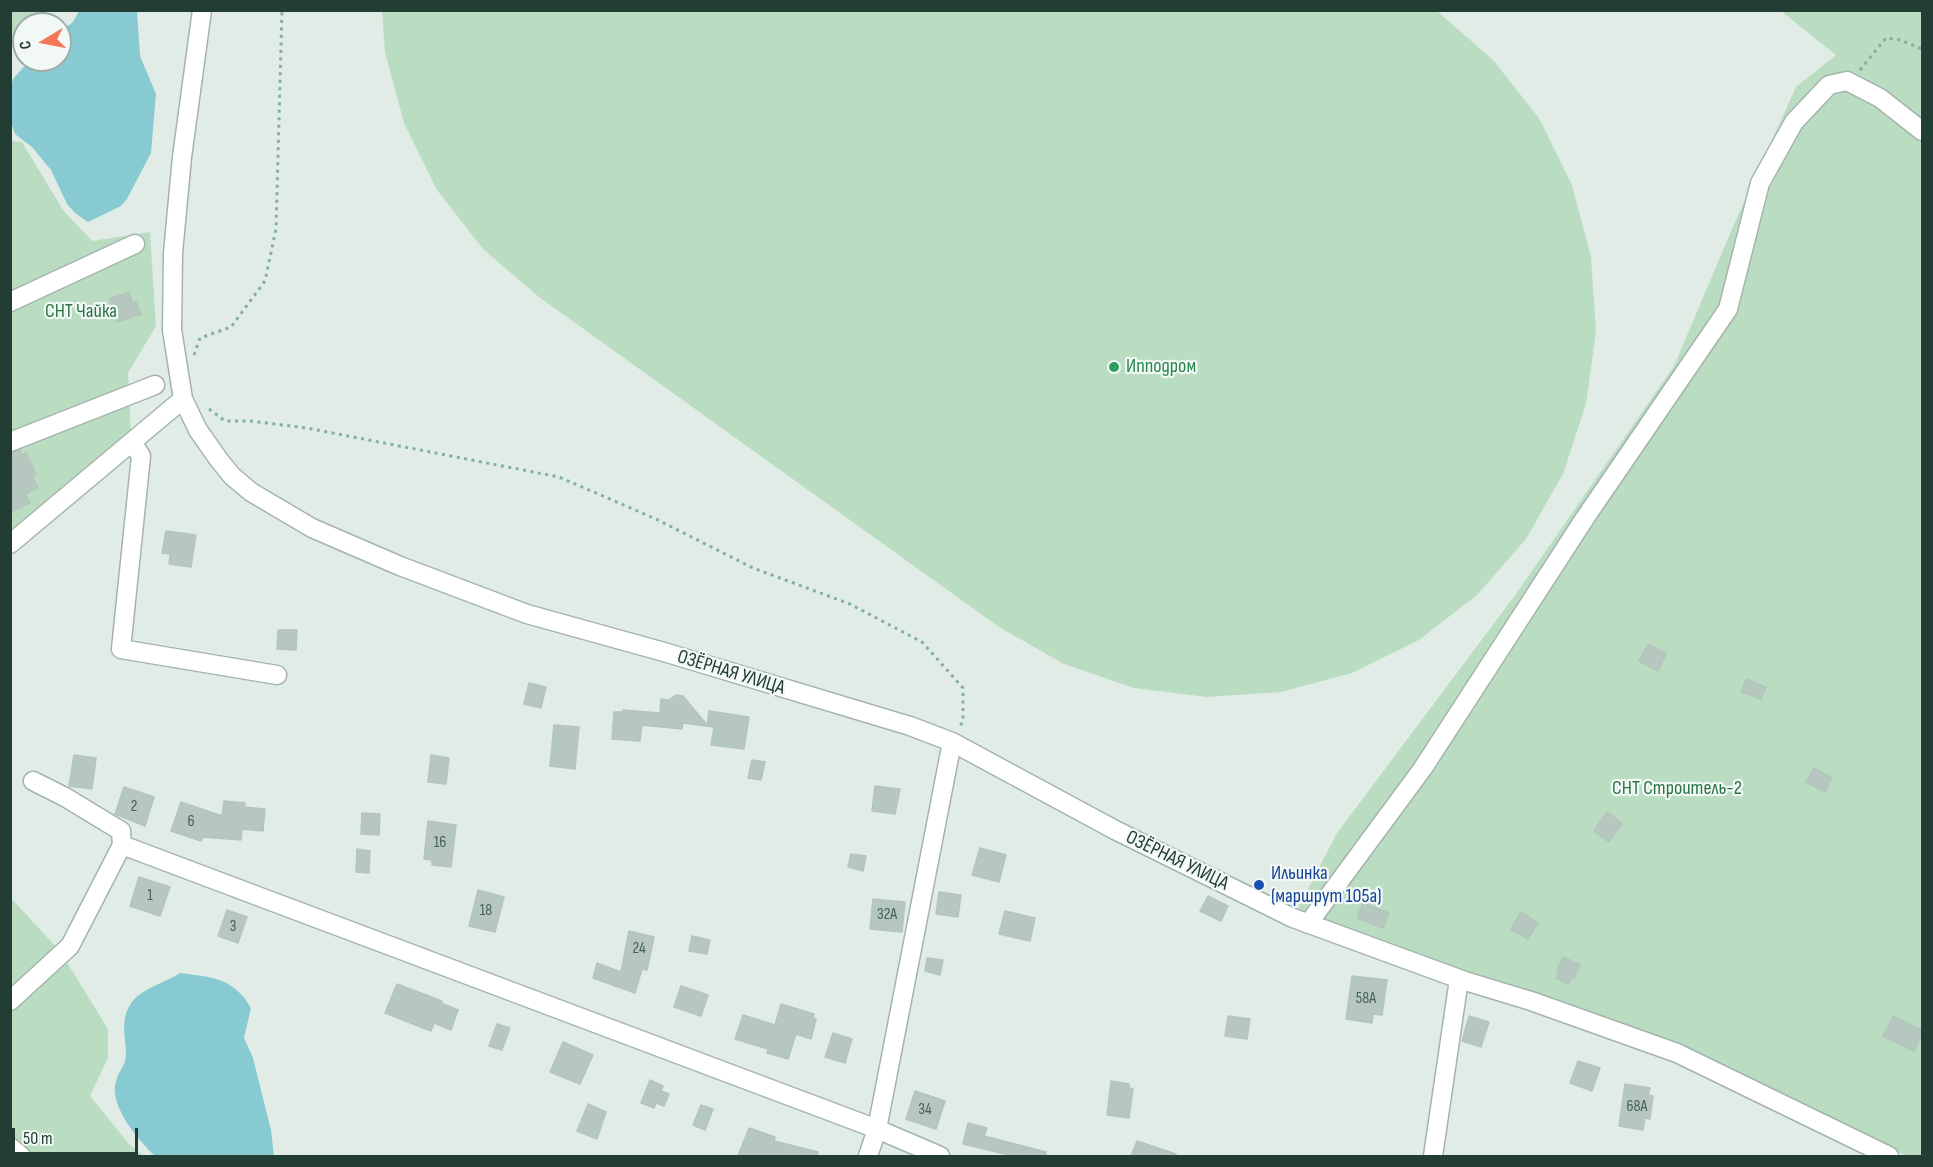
<!DOCTYPE html>
<html>
<head>
<meta charset="utf-8">
<style>
  body { margin:0 }
  #map { position:relative; width:1933px; height:1167px; overflow:hidden; background:#e1ece6; font-family:"Sofia Sans Condensed",sans-serif }
  canvas { display:block }
  .frame { position:absolute; inset:0; border:12px solid #213d34; pointer-events:none }
  .north { position:absolute; left:12px; top:12px; width:60px; height:60px; box-sizing:border-box; background:#f2f8f5; border:2px solid #9eada8; border-radius:50%; rotate:260deg; font-size:16px; font-weight:700; line-height:24px; text-align:center; color:#213d34 }
  .north::after { content:''; display:block; margin:auto; width:21px; height:27px; background:#f37757; clip-path:polygon(50% 0,100% 100%,50% 72%,0 100%) }
  .scale { position:absolute; left:12px; top:1128px; width:126px; height:27px; box-sizing:border-box; border:3px solid #213d34; border-top:0; padding-left:8px; font-size:18px; line-height:21px; white-space:nowrap; color:#213d34; -webkit-text-stroke:4px #f2f8f5; paint-order:stroke }
</style>
</head>
<body>
<div id="map">
<canvas width="1933" height="1167"></canvas>
<div class="frame"></div>
<div class="north">С</div>
<div class="scale">50 m</div>
</div>
<script>
const context = document.querySelector('canvas').getContext('2d');
context.lineJoin = 'round';
function paint(path, color) {
  context.fillStyle = color;
  context.fill(path, 'evenodd');
}
function stroke(path, color, width, dash) {
  context.strokeStyle = color;
  context.lineWidth = width;
  context.lineCap = dash ? 'butt' : 'round';
  context.setLineDash(dash || []);
  context.stroke(path);
}
function drawText(font, color, halo, rows, align = 'center') {
  context.font = font + ' "Sofia Sans Condensed",sans-serif';
  context.lineWidth = 4.5;
  context.setLineDash([]);
  context.textBaseline = 'middle';
  context.strokeStyle = halo;
  context.fillStyle = color;
  for (const [text, x, y, turn = 0] of rows) {
    context.save();
    context.translate(x, y);
    context.rotate((+turn || 0) * Math.PI / 180);
    context.textAlign = isNaN(turn) ? turn : align;
    if (halo) context.strokeText(text, 0, 0);
    context.fillText(text, 0, 0);
    context.restore();
  }
}
paint(new Path2D(`
  M 11,10 L 48,10 L 48,11 L 30,24 L 24,24 L 24,29 L 11,40 Z
  M 382,11 L 1437,11 L 1493,60 L 1539,118 L 1572,185 L 1591,257 L 1596,331 L 1586,404 L 1563,474 L 1526,539 L 1477,595 L 1419,640 L 1352,673 L 1281,692 L 1207,697 L 1134,688 L 1064,664 L 999,627 L 539,297 L 483,249 L 437,190 L 404,123 L 385,52 Z
  M 1781,11 L 1922,11 L 1922,1156 L 1907,1156 L 1670,1050 L 1293,918 L 1337,833 L 1516,594 L 1674,366 L 1735,222 L 1796,87 L 1836,55 Z
  M 11,141 L 22,142 L 63,210 L 92,241 L 150,232 L 156,326 L 128,373 L 131,434 L 11,544 Z
  M 10,897 L 60,951 L 108,1029 L 108,1058 L 90,1096 L 129,1144 L 144,1156 L 11,1156 Z`), '#baddc2');
paint(new Path2D(`
  M 79,11 L 137,11 L 140,56 L 156,94 L 151,153 L 127,199 L 121,206 L 88,222 L 75,213 L 67,204 L 51,170 L 32,147 L 15,134 L 11,122 L 11,86 L 13,79 L 30,60 L 60,60 L 60,32 L 73,22 Z
  M 180,973 C 212,977 234,978 251,1008 L 244,1038 L 253,1058 L 271,1130 L 274,1156 L 155,1156 C 139,1141 108,1105 116,1081 C 118,1072 126,1065 126,1055 C 126,1039 120,1021 130,1005 C 140,988 164,984 180,973 Z`), '#88cad2');
const building = new Path2D(`
  M 129,292 L 133,303 L 136,302 L 141,314 L 117,322 L 109,299 Z
  M 20,450 L 22,455 L 26,453 L 36,474 L 32,476 L 38,488 L 25,494 L 30,503 L 10,512 L 10,453 Z
  M 166,531 L 196,535 L 191,567 L 169,564 L 170,554 L 162,553 Z
  M 278,630 L 297,630 L 296,650 L 277,649 Z
  M 1648,644 L 1666,654 L 1658,671 L 1639,661 Z
  M 1746,679 L 1766,687 L 1761,699 L 1741,692 Z
  M 529,683 L 546,687 L 541,708 L 524,704 Z
  M 676,695 L 683,696 L 707,725 L 709,711 L 749,717 L 744,749 L 711,745 L 714,727 L 683,723 L 682,729 L 642,725 L 640,741 L 612,739 L 614,712 L 623,712 L 623,710 L 660,713 L 661,699 L 669,700 Z
  M 554,725 L 579,727 L 575,769 L 550,766 Z
  M 74,755 L 96,758 L 92,789 L 69,786 Z
  M 431,755 L 449,758 L 446,784 L 428,782 Z
  M 752,760 L 765,762 L 761,780 L 748,778 Z
  M 1814,768 L 1832,778 L 1825,792 L 1806,782 Z
  M 875,786 L 900,789 L 895,814 L 872,811 Z
  M 124,787 L 154,797 L 145,826 L 115,814 Z
  M 224,801 L 245,803 L 244,807 L 265,809 L 263,831 L 242,829 L 241,840 L 203,837 L 201,841 L 171,831 L 181,802 L 222,816 Z
  M 1607,812 L 1622,823 L 1609,842 L 1594,831 Z
  M 362,813 L 380,814 L 379,835 L 361,834 Z
  M 428,821 L 456,825 L 451,867 L 432,865 L 432,860 L 424,859 Z
  M 980,848 L 1006,855 L 999,882 L 972,875 Z
  M 357,849 L 370,851 L 369,873 L 356,872 Z
  M 851,854 L 866,856 L 863,871 L 848,867 Z
  M 139,877 L 170,887 L 160,916 L 130,906 Z
  M 478,890 L 504,897 L 495,932 L 469,926 Z
  M 939,892 L 961,895 L 958,917 L 936,914 Z
  M 1208,896 L 1228,906 L 1221,921 L 1200,911 Z
  M 873,899 L 905,902 L 902,932 L 870,929 Z
  M 1363,903 L 1389,913 L 1383,928 L 1357,918 Z
  M 227,910 L 247,917 L 238,943 L 218,936 Z
  M 1005,911 L 1035,918 L 1030,941 L 999,934 Z
  M 1521,912 L 1538,923 L 1528,939 L 1511,929 Z
  M 629,931 L 654,937 L 647,970 L 642,969 L 635,993 L 593,978 L 597,963 L 621,972 Z
  M 692,936 L 710,940 L 707,954 L 689,951 Z
  M 1563,957 L 1580,965 L 1574,978 L 1572,977 L 1568,984 L 1556,978 L 1559,972 L 1557,970 Z
  M 927,958 L 943,960 L 940,975 L 925,971 Z
  M 1352,976 L 1387,980 L 1382,1015 L 1373,1014 L 1372,1023 L 1346,1019 Z
  M 397,984 L 442,1001 L 441,1003 L 458,1010 L 451,1030 L 434,1023 L 431,1031 L 385,1013 Z
  M 681,986 L 708,995 L 701,1016 L 674,1007 Z
  M 781,1004 L 814,1014 L 813,1018 L 816,1019 L 811,1039 L 796,1034 L 788,1059 L 767,1053 L 768,1049 L 735,1039 L 743,1015 L 775,1025 Z
  M 1228,1016 L 1250,1019 L 1247,1039 L 1225,1036 Z
  M 1469,1016 L 1489,1022 L 1481,1047 L 1462,1041 Z
  M 1893,1016 L 1923,1031 L 1914,1051 L 1883,1036 Z
  M 497,1024 L 510,1028 L 502,1050 L 489,1046 Z
  M 833,1033 L 852,1039 L 845,1063 L 825,1057 Z
  M 563,1042 L 593,1055 L 580,1084 L 550,1072 Z
  M 1578,1061 L 1600,1068 L 1592,1091 L 1570,1083 Z
  M 650,1080 L 663,1086 L 661,1091 L 669,1094 L 664,1106 L 656,1103 L 654,1108 L 641,1103 Z
  M 1111,1081 L 1129,1084 L 1129,1088 L 1133,1089 L 1129,1118 L 1107,1115 Z
  M 1625,1084 L 1650,1088 L 1648,1095 L 1653,1096 L 1650,1119 L 1645,1118 L 1643,1130 L 1619,1126 Z
  M 915,1091 L 945,1101 L 936,1129 L 906,1119 Z
  M 588,1104 L 606,1112 L 597,1139 L 577,1131 Z
  M 701,1105 L 713,1109 L 705,1130 L 693,1125 Z
  M 968,1123 L 987,1128 L 984,1136 L 1046,1152 L 1045,1156 L 1005,1156 L 1005,1154 L 963,1144 Z
  M 749,1128 L 775,1137 L 774,1141 L 818,1152 L 817,1156 L 738,1156 Z
  M 1137,1141 L 1176,1154 L 1176,1156 L 1131,1156 Z`);
paint(building, '#b6c7bf');
stroke(building, '#b3c5bd', 1.5);
const minor = new Path2D(`
  M 202,10 L 182,157 L 173,253 L 172,330 L 183,399 L 198,430 L 219,460 L 232,476 L 251,492 L 312,528 L 400,566 L 527,614 L 664,652 L 910,726 L 952,742 L 1115,830 L 1293,918 L 1465,981 L 1531,1001 L 1677,1053 L 1889,1156
  M 10,302 L 135,244
  M 10,442 L 155,385
  M 132,442 L 141,456 L 121,649 L 277,675
  M 10,544 L 183,399
  M 122,845 L 877,1129 L 940,1156
  M 1308,924 L 1423,768 L 1585,518 L 1728,309 L 1760,183 L 1794,122 L 1829,85 L 1847,81 L 1880,98 L 1922,131
  M 10,1001 L 70,946 L 122,845 L 121,831 L 65,797 L 33,781
  M 10,1147 L 21,1156
  M 868,1156 L 877,1129 L 952,742
  M 1433,1156 L 1459,979`);
stroke(minor, '#a4b4ad', 21);
stroke(new Path2D(`
  M 1860,70 L 1886,38 L 1900,40 L 1922,49
  M 194,355 L 200,338 L 231,327 L 265,281 L 276,229 L 282,10
  M 209,409 L 225,421 L 250,421 L 307,428 L 559,477 L 656,519 L 753,568 L 850,604 L 922,642 L 963,688 L 963,720 L 960,727`), '#81b09f', 3, [3, 4.5]);
stroke(minor, '#fff', 18);
for (const [x, y, r, color] of [
  [1114,367,6,"#2e9e5b"],
  [1259,885,6,"#1a4fb4"]
]) {
  const dot = new Path2D();
  dot.arc(x, y, r, 0, 2 * Math.PI);
  context.fillStyle = color;
  context.fill(dot);
  stroke(dot, '#f2f8f5', 2);
}
drawText('16px', '#466057', null, [
  ["2",134,807],
  ["6",191,822],
  ["16",440,843],
  ["1",150,896],
  ["18",486,911],
  ["32А",887,915],
  ["3",233,927],
  ["24",639,949],
  ["58А",1366,999],
  ["68А",1637,1107],
  ["34",925,1110]
]);
drawText('20px', '#2b7444', '#f2f8f5', [
  ["СНТ Чайка",81,312],
  ["СНТ Строитель-2",1677,789]
]);
drawText('20px', '#27864d', '#f2f8f5', [
  ["Ипподром",1126,367]
], 'left');
drawText('20px', '#213d34', '#f2f8f5', [
  ["ОЗЁРНАЯ УЛИЦА",731,673,17],
  ["ОЗЁРНАЯ УЛИЦА",1177,861,26]
]);
drawText('20px', '#164399', '#f2f8f5', [
  ["Ильинка",1271,874],
  ["(маршрут 105а)",1271,897]
], 'left');
</script>
</body>
</html>
